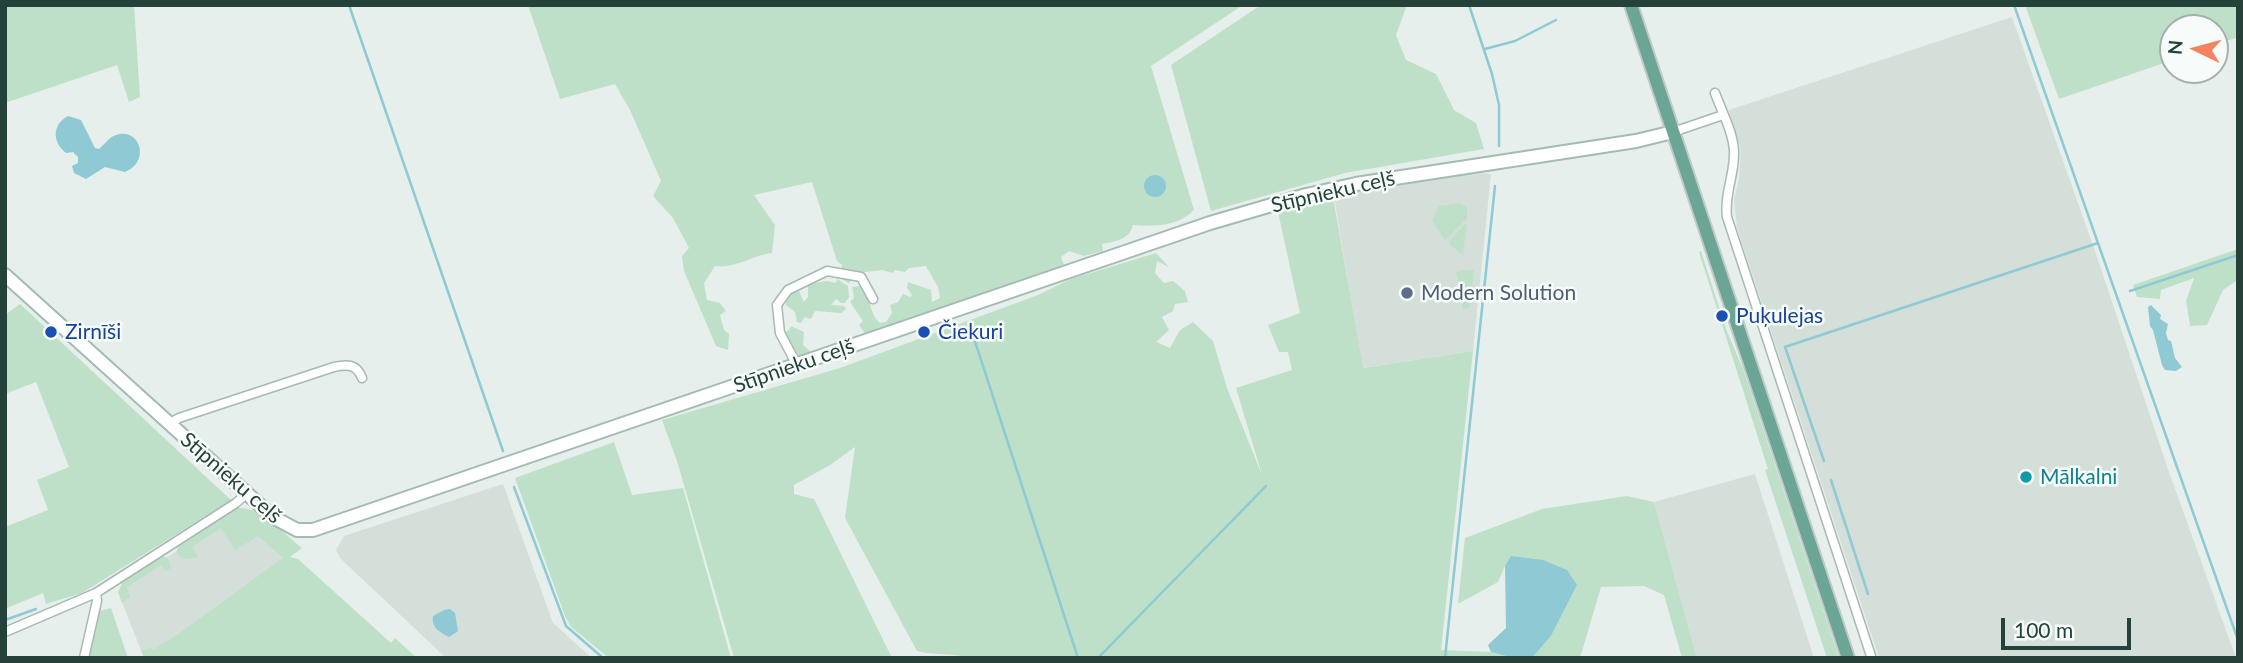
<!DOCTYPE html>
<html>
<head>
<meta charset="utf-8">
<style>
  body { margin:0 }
  #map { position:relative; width:2243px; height:663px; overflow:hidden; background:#e6efeb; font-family:Lato,sans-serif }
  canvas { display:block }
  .frame { position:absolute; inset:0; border:7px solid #24423a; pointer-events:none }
  .north { position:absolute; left:2159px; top:14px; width:70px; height:70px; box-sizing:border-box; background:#f7fbf9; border:2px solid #a3b1ad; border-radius:50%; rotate:275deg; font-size:19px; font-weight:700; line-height:28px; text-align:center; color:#24423a }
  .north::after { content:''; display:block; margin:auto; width:24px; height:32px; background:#f4845f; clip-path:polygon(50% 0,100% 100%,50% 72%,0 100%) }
  .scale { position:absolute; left:2001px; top:618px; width:130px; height:32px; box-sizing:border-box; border:4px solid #24423a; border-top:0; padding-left:9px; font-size:21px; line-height:24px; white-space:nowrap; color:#24423a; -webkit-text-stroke:5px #f7fbf9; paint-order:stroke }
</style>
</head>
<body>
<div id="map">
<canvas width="2243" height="663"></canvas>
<div class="frame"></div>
<div class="north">N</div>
<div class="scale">100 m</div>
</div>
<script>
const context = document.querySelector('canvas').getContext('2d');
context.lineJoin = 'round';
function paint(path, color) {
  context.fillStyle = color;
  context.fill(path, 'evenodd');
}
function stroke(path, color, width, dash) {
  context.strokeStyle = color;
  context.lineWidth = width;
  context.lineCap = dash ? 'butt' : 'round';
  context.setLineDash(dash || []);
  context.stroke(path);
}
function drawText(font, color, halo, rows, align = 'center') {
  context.font = font + ' Lato,sans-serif';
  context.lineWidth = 5;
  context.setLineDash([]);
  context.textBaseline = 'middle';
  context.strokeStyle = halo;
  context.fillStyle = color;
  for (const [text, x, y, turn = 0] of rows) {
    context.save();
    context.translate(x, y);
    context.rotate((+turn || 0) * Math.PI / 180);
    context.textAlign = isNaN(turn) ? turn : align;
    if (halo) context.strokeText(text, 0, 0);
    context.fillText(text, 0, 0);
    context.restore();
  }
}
paint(new Path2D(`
  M 2012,17 L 2095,251 L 2169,472 L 2236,658 L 1879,658 L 1737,228 L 1734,199 L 1739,179 L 1741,150 L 1729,110 Z
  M 1477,173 L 1491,174 L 1473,351 L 1362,368 L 1334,196 Z
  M 1755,474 L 1814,658 L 1697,658 L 1654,502 Z
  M 503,484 L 553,623 L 592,658 L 446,658 L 340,558 L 336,550 L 344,536 Z
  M 235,515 L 289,556 L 150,658 L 144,658 L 120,597 L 124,584 Z`), '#d4dfda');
paint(new Path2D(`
  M 5,5 L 134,5 L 140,97 L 129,102 L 117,65 L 5,103 Z
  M 528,5 L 1243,5 L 1151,66 L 1194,210 C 1178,226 1155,227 1133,225 C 1129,240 1116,241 1102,244 L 1103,251 L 1084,256 L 1069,251 L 1061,257 L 1064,265 L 1058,269 L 906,319 L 891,325 L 888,331 L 867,336 L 859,325 L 863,321 L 850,302 L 854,298 L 852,287 L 861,286 C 872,296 868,313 880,323 L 886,322 L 892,313 L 890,305 L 898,302 L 903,294 L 910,297 L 912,295 L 907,288 L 908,282 L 931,290 L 932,302 L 940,298 L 938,287 L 926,266 L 909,268 L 905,272 L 895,270 L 893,273 L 882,270 L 858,273 L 849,283 L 843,280 L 841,271 L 842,265 L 837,261 L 812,182 L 754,195 L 775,225 L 772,253 C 753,255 735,269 715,266 L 704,283 L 707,300 L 720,303 L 726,311 L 720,315 L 724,330 L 729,334 L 728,350 L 716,346 L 684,271 L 682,256 L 689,248 L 673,218 L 653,196 L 661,181 L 630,110 L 615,84 L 560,99 Z
  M 1258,5 L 1407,5 L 1396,35 L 1406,60 L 1436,74 L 1454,110 L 1476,123 L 1484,149 L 1345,173 L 1211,211 L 1171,65 L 1258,7 Z
  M 2025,5 L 2238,5 L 2238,37 L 2215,45 L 2215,28 L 2173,28 L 2173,60 L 2059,99 Z
  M 1333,197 L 1363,368 L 1473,351 L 1441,650 L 1491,652 L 1514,658 L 968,658 C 951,652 934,656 917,651 L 845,518 L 855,447 L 830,465 L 794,485 L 794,494 L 814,499 L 892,658 L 734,658 L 677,461 L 662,420 L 840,368 L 1038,295 L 1071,279 L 1156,253 L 1169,267 L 1157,261 L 1155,273 L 1164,283 L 1173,281 L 1185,291 L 1188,302 L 1175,304 L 1173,311 L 1162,317 L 1169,330 L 1156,342 L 1170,348 L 1180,330 L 1193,322 L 1213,341 L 1227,388 L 1262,475 L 1236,388 L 1292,370 L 1288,352 L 1279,352 L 1268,325 L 1300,313 L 1278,212 L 1308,202 Z
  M 1459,203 L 1467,207 L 1467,219 L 1445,240 L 1432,221 L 1439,206 Z
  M 1465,224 L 1467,224 L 1463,255 L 1450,245 L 1449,242 Z
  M 2238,249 L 2238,284 L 2236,281 L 2223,290 L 2207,325 L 2190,326 L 2186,301 L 2194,278 L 2161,290 L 2160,299 L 2137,297 L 2133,285 Z
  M 1701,251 L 1726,329 L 1743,369 L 1839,658 L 1827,658 L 1765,470 L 1768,469 L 1699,252 Z
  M 1464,270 L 1474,270 L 1470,305 L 1469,308 L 1463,309 L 1456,272 Z
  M 837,279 L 848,286 L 849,297 L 845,303 L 841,303 L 836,299 L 831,305 L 844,306 L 846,309 L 841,313 L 815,311 L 811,319 L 805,317 L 801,323 L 797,322 L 795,312 L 786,305 L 786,297 L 793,290 L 799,291 L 804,302 L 808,297 L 808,284 L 827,281 L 836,283 Z
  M 20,304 L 231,500 L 82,593 L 46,604 L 43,593 L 5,609 L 5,527 L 48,510 L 37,480 L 69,467 L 36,382 L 5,394 L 5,315 Z
  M 791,326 L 804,332 L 803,345 L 811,352 L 798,356 L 789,343 L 785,332 L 789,330 Z
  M 614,442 L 632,495 L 683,488 L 731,658 L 609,658 L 571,627 L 565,616 L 515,478 Z
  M 1627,496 L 1654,502 L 1697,658 L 1682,658 L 1664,595 L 1644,586 L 1601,587 L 1580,658 L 1532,658 L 1551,636 L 1577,585 L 1505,566 L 1498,582 L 1458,604 L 1465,538 L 1542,509 Z
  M 237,508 C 262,506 283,533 302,548 L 290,557 L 298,559 L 391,643 L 395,638 L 417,658 L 144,658 L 141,651 L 151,647 L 153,650 L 174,637 L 283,558 L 258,536 L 235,550 L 221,528 L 192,547 L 198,557 C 188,559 182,562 176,552 L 179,545 Z
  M 160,556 L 168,558 L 171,568 L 165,571 L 161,565 L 127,587 L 130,597 L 122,603 L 118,592 L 124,579 Z
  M 111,608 L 128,658 L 84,658 L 89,614 Z`), '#bfe0c8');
paint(new Path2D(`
  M 68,116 L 81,120 L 95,148 L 99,149 C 105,144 109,137 116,135 C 140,127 151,162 125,172 L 105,167 L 86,179 L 74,173 L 72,166 L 78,163 L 78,157 L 73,152 L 66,153 C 52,142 52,125 68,116 Z
  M1144 186a11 11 0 1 1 22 0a11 11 0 1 1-22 0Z
  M 2151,305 L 2161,315 L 2160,319 L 2168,324 L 2166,333 L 2168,340 L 2171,341 L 2175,358 L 2182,367 L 2176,371 L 2165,370 L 2162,365 L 2153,330 L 2150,326 L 2148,307 Z
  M 1511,556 L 1543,560 L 1567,570 L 1577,585 L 1551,636 L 1532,658 L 1514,658 L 1491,652 L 1488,645 L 1506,628 L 1505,566 Z
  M 450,609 L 455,613 L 458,631 L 449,637 C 440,632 431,628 433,616 L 444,610 Z`), '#8ec9d4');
stroke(new Path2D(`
  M 349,5 L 503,451
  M 1469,5 L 1492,74 L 1499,105 L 1499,146
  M 2014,5 L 2238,640
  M 1485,49 L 1515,41 L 1556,20
  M 2130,291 L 2238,255
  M 969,323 L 1078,658
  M 1824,461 L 1785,347 L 2098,243
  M 1831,480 L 1868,594
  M 514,487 L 566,626 L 603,658
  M 5,620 L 36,609
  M 1098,658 L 1266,486
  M 1445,658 L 1495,186`), '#8ec9d4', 2.5);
const minor = new Path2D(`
  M 1715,93 C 1722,112 1733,132 1734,151 C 1735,174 1724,194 1727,217 L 1871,656
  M 1673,132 L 1723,115
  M 797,365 L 780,333 L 777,305 L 788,290 L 827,271 L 861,277 L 873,299
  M 169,424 L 179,418 L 334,367 C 347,364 357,364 362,378
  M 5,632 L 96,593 L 236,503 L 246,494
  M 84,658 L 97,601 L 96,593`);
const secondary = new Path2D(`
  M 5,275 L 273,517 L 297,530 L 313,530 L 1210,223 L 1306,195 L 1356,184 L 1636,141 L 1673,132`);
const primary = new Path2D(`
  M 1631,5 L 1848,658`);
stroke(minor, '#a8b8b2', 11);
stroke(secondary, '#a4bbb3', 16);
stroke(primary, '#c2cac8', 16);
stroke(minor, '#fff', 8);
stroke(secondary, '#fff', 12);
stroke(primary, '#6aa596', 12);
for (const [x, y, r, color] of [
  [1407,293,7,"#5c6f8a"],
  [1722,316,7,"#1a4fb4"],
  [51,332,7,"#1a4fb4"],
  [924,332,7,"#1a4fb4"],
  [2026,477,7,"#0f9aa8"]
]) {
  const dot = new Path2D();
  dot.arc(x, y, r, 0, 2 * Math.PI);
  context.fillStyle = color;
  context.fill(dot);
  stroke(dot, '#f7fbf9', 2.5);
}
drawText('21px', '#24423a', '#f7fbf9', [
  ["Stīpnieku ceļš",1333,192,-13],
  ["Stīpnieku ceļš",794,366,-19],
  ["Stīpnieku ceļš",231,478,41]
]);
drawText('21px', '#4e5e75', '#f7fbf9', [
  ["Modern Solution",1421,293]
], 'left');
drawText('21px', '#164399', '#f7fbf9', [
  ["Puķulejas",1736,316],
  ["Zirnīši",65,332],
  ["Čiekuri",938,332]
], 'left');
drawText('21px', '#0d838f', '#f7fbf9', [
  ["Mālkalni",2040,477]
], 'left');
</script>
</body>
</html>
